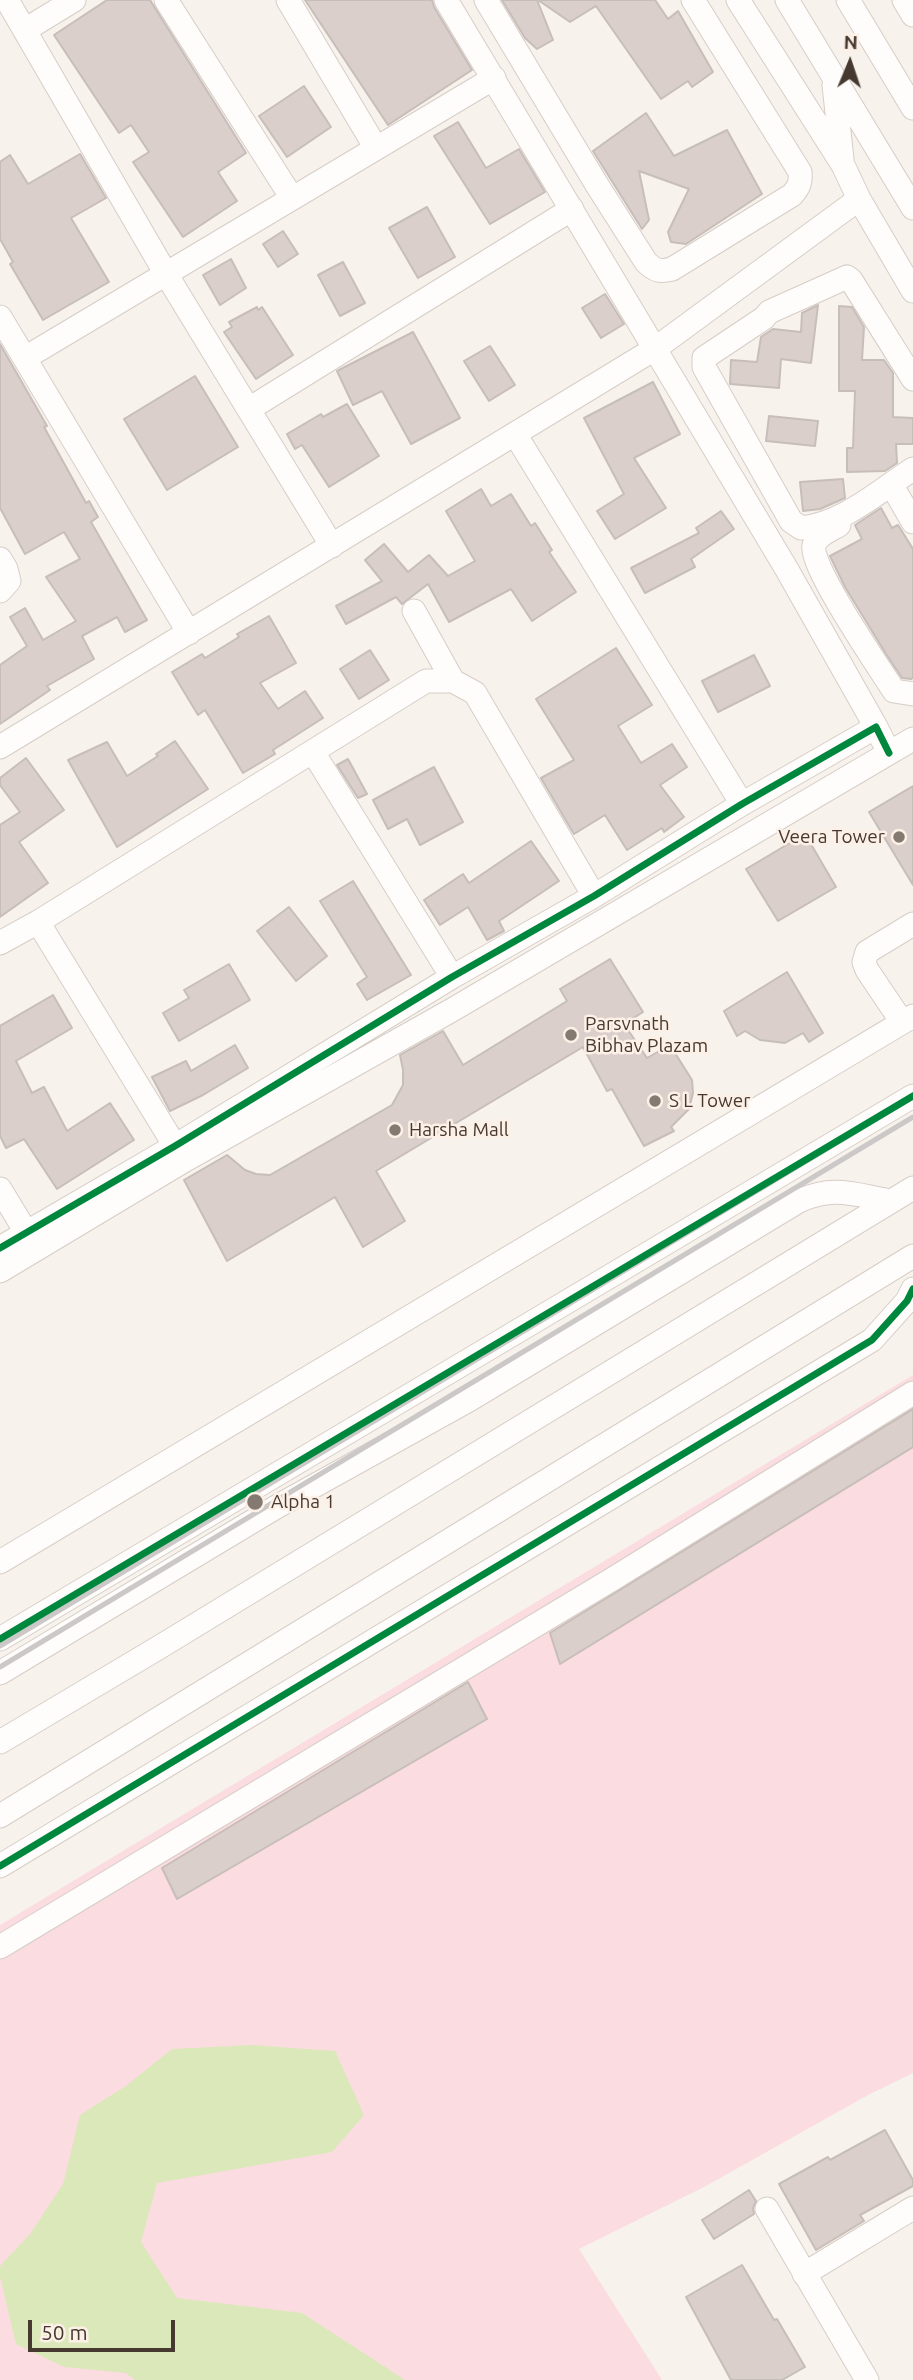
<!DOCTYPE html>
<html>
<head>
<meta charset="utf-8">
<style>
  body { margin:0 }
  #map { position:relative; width:913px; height:2380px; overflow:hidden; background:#f8f2ec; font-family:Ubuntu,sans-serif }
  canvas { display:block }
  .north { position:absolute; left:815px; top:28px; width:70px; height:70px; -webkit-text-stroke:5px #fdf1e7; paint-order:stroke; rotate:2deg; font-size:19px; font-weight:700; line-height:28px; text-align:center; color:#463a30 }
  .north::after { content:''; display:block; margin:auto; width:24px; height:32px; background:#463a30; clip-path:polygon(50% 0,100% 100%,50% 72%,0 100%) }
  .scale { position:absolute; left:28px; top:2320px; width:147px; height:32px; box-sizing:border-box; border:4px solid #463a30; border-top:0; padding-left:9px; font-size:21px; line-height:24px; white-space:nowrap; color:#463a30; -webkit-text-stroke:5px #fdf1e7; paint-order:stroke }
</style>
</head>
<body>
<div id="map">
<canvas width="913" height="2380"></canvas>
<div class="north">N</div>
<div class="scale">50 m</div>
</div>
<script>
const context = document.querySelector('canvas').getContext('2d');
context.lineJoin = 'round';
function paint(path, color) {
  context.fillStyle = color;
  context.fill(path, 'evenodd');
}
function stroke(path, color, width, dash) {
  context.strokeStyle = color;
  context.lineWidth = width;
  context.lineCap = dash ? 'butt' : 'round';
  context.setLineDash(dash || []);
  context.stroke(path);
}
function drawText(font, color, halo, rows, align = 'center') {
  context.font = font + ' Ubuntu,sans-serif';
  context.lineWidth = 5;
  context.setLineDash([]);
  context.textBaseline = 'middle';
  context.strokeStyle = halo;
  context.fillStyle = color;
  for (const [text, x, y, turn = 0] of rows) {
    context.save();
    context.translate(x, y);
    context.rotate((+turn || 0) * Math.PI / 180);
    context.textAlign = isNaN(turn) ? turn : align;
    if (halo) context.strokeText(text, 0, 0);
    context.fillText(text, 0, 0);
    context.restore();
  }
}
paint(new Path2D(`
  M 913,1375 L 913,2073 L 868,2095 L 704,2187 L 579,2249 L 662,2380 L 0,2380 L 0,1925 Z`), '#fbdce0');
paint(new Path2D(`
  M 252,2045 L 335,2051 L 364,2115 L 332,2152 L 157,2183 L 141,2242 L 177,2298 L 302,2313 L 405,2380 L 135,2380 L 126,2373 L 64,2367 L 16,2344 L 0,2277 L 0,2266 L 30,2234 L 63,2184 L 80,2115 L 126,2086 L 172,2049 Z`), '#dbe8b9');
const building = new Path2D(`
  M 107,0 L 150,0 L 246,153 L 218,172 L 237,201 L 183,237 L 133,162 L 149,152 L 131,125 L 119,133 L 54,35 Z
  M 305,0 L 432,0 L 434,7 L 472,70 L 388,125 Z
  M 502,0 L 537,0 L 553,40 L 537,49 L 525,38 Z
  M 538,0 L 655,0 L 668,19 L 678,11 L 713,72 L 692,87 L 688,81 L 661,99 L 596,6 L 570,22 Z
  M 304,86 L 331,127 L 287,157 L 259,116 Z
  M 646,113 L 674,156 L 727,130 L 762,194 L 686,244 L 671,242 L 668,232 L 689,189 L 639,171 L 649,220 L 642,229 L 593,151 Z
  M 458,122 L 486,168 L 519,149 L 545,192 L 490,224 L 434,136 Z
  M 80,154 L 106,198 L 71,218 L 109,282 L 43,320 L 10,264 L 13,262 L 0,239 L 0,162 L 10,155 L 28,184 Z
  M 427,207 L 455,257 L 418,278 L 389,228 Z
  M 283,231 L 298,254 L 278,267 L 263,244 Z
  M 231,259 L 246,288 L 220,305 L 203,275 Z
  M 343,262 L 365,303 L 340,316 L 318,275 Z
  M 605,294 L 624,324 L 601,338 L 582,308 Z
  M 818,305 L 811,363 L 781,359 L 779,388 L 730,384 L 731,360 L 757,362 L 761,337 L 773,329 L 801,332 L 802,313 Z
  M 839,306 L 852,307 L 864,327 L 862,360 L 884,360 L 893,373 L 893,417 L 913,418 L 913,444 L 896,444 L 897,463 L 885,471 L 847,472 L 847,448 L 853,448 L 855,391 L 839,391 Z
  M 257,307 L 258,310 L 262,307 L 293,355 L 256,379 L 224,332 L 232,327 L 229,322 Z
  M 413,332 L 460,418 L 411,444 L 382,391 L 353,405 L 337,371 Z
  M 0,344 L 47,426 L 44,427 L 86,503 L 89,501 L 98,517 L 91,522 L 147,620 L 125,632 L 117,617 L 82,636 L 94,659 L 47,686 L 50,690 L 0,724 L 0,665 L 27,646 L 10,617 L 25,608 L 43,640 L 76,621 L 46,577 L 80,559 L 64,532 L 25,554 L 0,508 Z
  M 490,346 L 515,385 L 489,401 L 464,361 Z
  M 195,376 L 238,447 L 167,490 L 124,419 Z
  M 653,382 L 680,434 L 634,458 L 666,508 L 615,539 L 597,511 L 624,494 L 584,418 Z
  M 347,404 L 379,456 L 329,487 L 302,445 L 295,449 L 287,434 L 321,414 L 323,417 Z
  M 769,416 L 818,421 L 815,446 L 766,441 Z
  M 843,479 L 845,498 L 820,509 L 803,511 L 800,482 Z
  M 481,489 L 491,506 L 511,494 L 531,526 L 535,523 L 552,550 L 549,552 L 576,592 L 532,621 L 511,589 L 449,622 L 428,584 L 402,604 L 396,597 L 346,624 L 336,606 L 382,581 L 365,560 L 384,544 L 408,572 L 429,555 L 448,576 L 475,561 L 446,511 Z
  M 881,508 L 892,528 L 898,525 L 913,549 L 913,678 L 911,679 L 902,678 L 886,654 L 845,587 L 830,556 L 862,539 L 855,525 Z
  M 721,511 L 734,529 L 691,559 L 695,567 L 645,593 L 631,568 L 699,533 L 696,528 Z
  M 269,616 L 296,663 L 260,683 L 278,709 L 305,691 L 323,718 L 273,750 L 275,754 L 243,773 L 205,710 L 198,715 L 172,672 L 202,654 L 205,658 L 239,637 L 237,634 Z
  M 616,648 L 652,705 L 618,726 L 641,763 L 672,744 L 687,767 L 660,785 L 684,817 L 664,832 L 662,828 L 627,850 L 605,815 L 574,834 L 568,824 L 541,778 L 574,760 L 536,699 Z
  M 370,650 L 389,680 L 359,699 L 340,669 Z
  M 754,655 L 770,686 L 718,712 L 702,681 Z
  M 175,741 L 208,789 L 117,847 L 68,760 L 107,742 L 127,776 L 158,756 L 156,754 Z
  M 26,758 L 64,810 L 19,842 L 48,883 L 0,917 L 0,825 L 20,812 L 0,785 L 0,778 Z
  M 348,759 L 367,794 L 358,798 L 337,765 Z
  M 434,767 L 463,822 L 420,845 L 407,819 L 388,829 L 373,800 Z
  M 913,786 L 913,885 L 869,812 Z
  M 805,834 L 836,887 L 778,921 L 746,869 Z
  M 531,841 L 559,881 L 499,921 L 504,931 L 487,940 L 468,907 L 440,925 L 424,900 L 463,874 L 469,883 Z
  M 353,881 L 411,975 L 367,1000 L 357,984 L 367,977 L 320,901 Z
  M 289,907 L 327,956 L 296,981 L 257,931 Z
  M 610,959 L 643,1012 L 624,1024 L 647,1058 L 670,1045 L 692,1080 L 693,1093 L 689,1109 L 671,1127 L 674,1131 L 644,1146 L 612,1089 L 607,1091 L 583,1047 L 376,1171 L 405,1221 L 363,1247 L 335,1197 L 227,1261 L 184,1180 L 227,1155 L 245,1170 L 256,1174 L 270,1175 L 392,1105 L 403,1085 L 403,1070 L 400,1055 L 443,1031 L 463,1065 L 567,1001 L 560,989 Z
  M 229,964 L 250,1000 L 179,1041 L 163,1013 L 189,998 L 184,990 Z
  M 787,972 L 823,1033 L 809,1042 L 803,1033 L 785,1043 L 760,1040 L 745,1031 L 737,1036 L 724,1011 Z
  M 53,995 L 72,1028 L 16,1061 L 32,1093 L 44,1087 L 67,1131 L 110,1103 L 134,1140 L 57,1189 L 24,1139 L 6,1148 L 0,1136 L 0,1026 Z
  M 235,1045 L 248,1068 L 203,1095 L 170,1111 L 152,1077 L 186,1061 L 191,1071 Z
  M 913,1409 L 913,1447 L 560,1664 L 550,1633 Z
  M 468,1682 L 487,1719 L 177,1899 L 162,1868 Z
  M 885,2130 L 913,2180 L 913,2186 L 860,2215 L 864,2221 L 816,2250 L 779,2184 L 828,2157 L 830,2160 Z
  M 749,2190 L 756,2201 L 753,2208 L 754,2214 L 714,2239 L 702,2220 Z
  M 742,2265 L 774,2320 L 777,2319 L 805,2367 L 782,2380 L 731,2380 L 686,2297 Z`);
paint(building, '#dacfcb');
stroke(building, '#c7bdb9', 2);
const minor = new Path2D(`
  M 7,0 L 166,274 L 332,546
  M 166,0 L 292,198
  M 288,0 L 376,148
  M 446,0 L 786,568 L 876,727
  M 486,0 L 597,185 L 646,262 C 655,271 660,272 672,269 L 792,195 C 799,187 801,183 800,172 L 693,0
  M 738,0 L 843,165 L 859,199 L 913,291
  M 787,0 L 913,208
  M 848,0 L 913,108
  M 904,0 L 913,15
  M 25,30 L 74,0
  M 834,85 L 842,159
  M 0,317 L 189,633
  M 25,358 L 494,78
  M 913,379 L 851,280 L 847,277 L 769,312 L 764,318 L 704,358 L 704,367 L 791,521 L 801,528 C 843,524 879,491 913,469
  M 249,409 L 572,209
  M 515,434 L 742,804
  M 895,491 L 913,522
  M 839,525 C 831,530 817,535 814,545 C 808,564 880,669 894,691 L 913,694
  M 0,559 L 6,569 L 9,581 L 0,591
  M 414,611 L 453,681
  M 0,747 L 656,348 L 859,199
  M 313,752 L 452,977
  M 38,922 L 175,1146
  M 0,943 L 38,922 L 426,681 L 453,681 L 475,693 L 594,896
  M 902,1022 L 867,970 L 864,962 L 867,952 L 913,924
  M 0,1189 L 26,1232
  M 0,1248 L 175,1146 L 452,977 L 594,896 L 742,804 L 876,727 L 889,753
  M 0,1271 L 187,1159 L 452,1010 L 913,739
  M 0,1562 L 913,1016
  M 0,1639 L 913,1096
  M 0,1673 L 278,1506 L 469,1400 L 799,1201 C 834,1185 855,1195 891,1201
  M 0,1742 L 158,1648 L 913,1188
  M 0,1816 L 913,1256
  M 0,1866 L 872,1340 L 907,1301 L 913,1289
  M 0,1947 L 611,1580 L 913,1393
  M 767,2209 L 867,2380
  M 804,2274 L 913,2208`);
stroke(minor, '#d6cdc6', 25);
stroke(minor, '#fefdfc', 23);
stroke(new Path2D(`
  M 0,1646 L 913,1097
  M 0,1667 L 913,1117`), '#cbc8c7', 5);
stroke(new Path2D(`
  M 0,1248 L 175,1146 L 452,977 L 594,896 L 742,804 L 876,727 L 889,753
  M 0,1639 L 913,1096
  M 0,1866 L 872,1340 L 907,1301 L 913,1289`), '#00873e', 7);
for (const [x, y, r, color] of [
  [899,837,7,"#847a72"],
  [571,1035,7,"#847a72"],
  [655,1101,7,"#847a72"],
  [395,1130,7,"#847a72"],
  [255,1502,9,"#847a72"]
]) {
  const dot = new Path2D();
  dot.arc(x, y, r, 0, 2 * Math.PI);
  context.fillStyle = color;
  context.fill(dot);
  stroke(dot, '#fdf1e7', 2.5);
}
drawText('19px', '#463a30', '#fdf1e7', [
  ["Veera Tower",885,837,"right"],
  ["Parsvnath",585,1024],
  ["Bibhav Plazam",585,1046],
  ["S L Tower",669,1101],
  ["Harsha Mall",409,1130],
  ["Alpha 1",271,1502]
], 'left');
</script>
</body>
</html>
